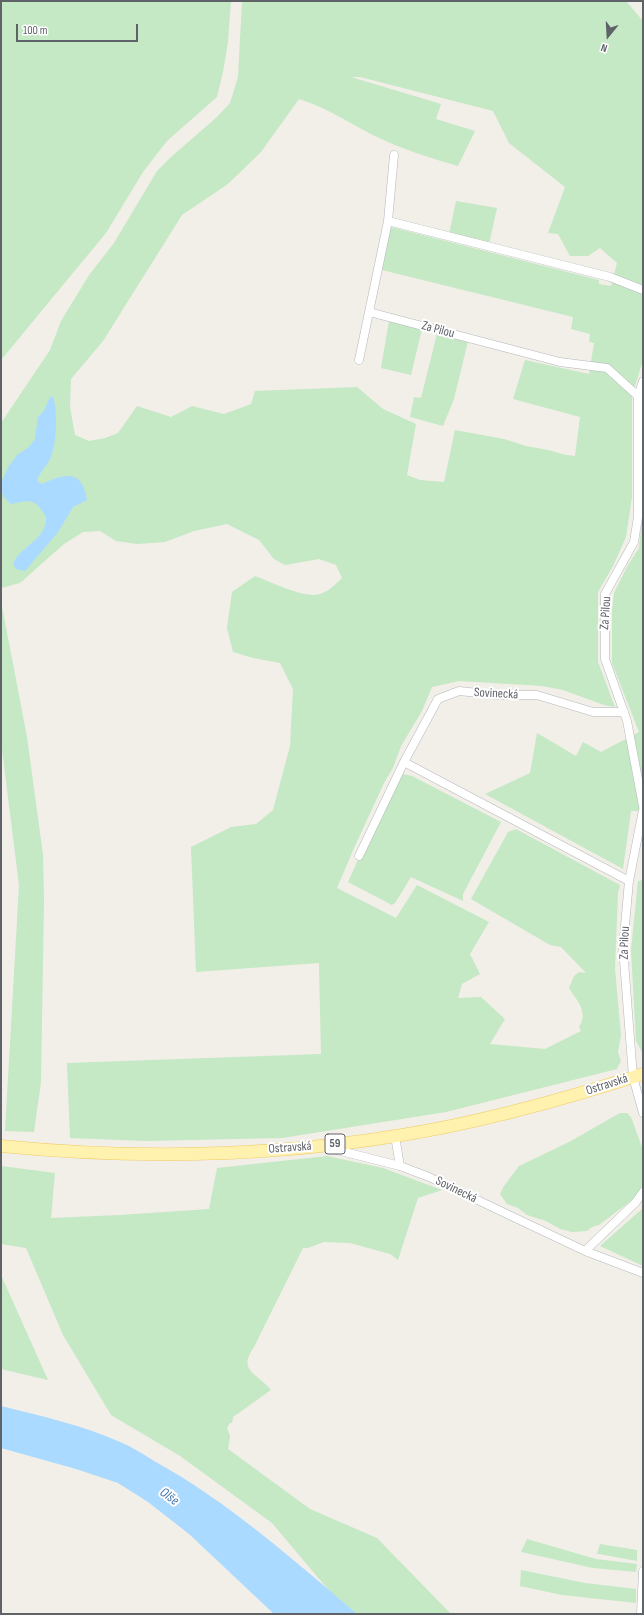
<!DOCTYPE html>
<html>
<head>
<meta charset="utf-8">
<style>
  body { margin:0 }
  #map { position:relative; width:644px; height:1615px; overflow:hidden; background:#f1efe8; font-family:"Sofia Sans Condensed",sans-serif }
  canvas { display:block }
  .frame { position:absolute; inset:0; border:2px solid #5f6368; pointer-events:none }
  .north { position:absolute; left:588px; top:16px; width:40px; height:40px; -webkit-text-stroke:3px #fff; paint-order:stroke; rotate:198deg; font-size:11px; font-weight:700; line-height:16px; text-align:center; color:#5f6368 }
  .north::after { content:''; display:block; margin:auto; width:14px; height:18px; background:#5f6368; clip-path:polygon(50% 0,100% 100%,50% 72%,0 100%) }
  .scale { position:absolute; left:16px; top:24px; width:122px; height:18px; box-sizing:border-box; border:2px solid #5f6368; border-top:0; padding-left:5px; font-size:12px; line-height:14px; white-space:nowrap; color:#5f6368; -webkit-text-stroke:3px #fff; paint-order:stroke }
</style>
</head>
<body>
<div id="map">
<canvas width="644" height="1615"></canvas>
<div class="frame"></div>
<div class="north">N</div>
<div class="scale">100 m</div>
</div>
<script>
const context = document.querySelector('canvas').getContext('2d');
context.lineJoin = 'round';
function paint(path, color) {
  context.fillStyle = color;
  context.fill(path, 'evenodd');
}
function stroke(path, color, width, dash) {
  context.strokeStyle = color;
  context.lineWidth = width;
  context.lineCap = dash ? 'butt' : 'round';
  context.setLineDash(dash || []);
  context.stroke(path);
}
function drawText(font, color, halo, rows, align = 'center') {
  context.font = font + ' "Sofia Sans Condensed",sans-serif';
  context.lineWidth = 4;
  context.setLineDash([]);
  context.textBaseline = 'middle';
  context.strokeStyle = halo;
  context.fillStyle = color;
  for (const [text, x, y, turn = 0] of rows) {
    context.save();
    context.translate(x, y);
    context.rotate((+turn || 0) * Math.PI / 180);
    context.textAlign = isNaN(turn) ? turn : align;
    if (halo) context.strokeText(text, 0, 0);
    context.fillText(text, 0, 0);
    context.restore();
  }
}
paint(new Path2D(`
  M 1,1 L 231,1 L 228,42 L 223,72 L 217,97 L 167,141 L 143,172 L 106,233 L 1,360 Z
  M 242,1 L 626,1 L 643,21 L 643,360 L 632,396 L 632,497 L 626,537 L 613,566 L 598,592 L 598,662 L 615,707 L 604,705 L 563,690 L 542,686 L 459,681 L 432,687 L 422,711 L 401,746 L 393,768 L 385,781 L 354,848 L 337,888 L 396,918 L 417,885 L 489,922 L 470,954 L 480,974 L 462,984 L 458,998 L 481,997 L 505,1019 L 490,1044 L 545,1049 L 581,1031 L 579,1027 C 589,1012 577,1001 569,988 L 574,976 L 579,972 L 586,973 L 561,947 L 550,945 L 471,899 L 508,832 L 516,829 L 620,885 L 618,893 L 615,969 L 621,1035 L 618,1052 L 621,1061 L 617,1069 L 446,1112 L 282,1138 L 146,1141 L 70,1138 L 67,1063 L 321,1054 L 319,963 L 196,972 L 191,847 L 231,827 L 256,824 L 273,810 L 290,746 L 293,689 L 280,663 L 253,658 L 233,652 L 227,628 L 232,592 L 255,576 C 271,582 297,595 314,595 C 325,595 335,585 342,578 L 336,565 L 319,559 L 285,565 L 274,559 L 259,540 L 227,524 L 194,531 L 165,542 L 137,544 L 116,541 L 100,531 L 83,532 L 64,544 L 20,583 L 1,588 L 1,423 L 50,350 L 61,321 L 89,275 L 114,243 L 157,171 L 171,157 L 217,117 L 230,103 L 238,77 ZM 351,77 L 360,77 L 493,111 L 509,143 L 565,187 L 548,233 L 558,234 L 570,256 L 588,256 L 600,248 L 617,263 L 611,286 L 599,284 L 599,280 L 391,227 L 382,270 L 573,317 L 571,329 L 590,334 L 589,342 L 594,343 L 589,374 L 525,360 L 513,399 L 580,417 L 575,456 L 566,455 L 548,450 L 526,446 L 504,439 L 455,430 L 444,482 L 420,480 L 407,475 L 416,424 L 383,409 L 357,387 L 255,391 L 251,404 L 224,414 L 192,406 L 171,417 L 137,406 L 118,433 L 105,438 L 89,441 L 75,435 L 70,407 L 71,379 L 103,341 L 182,215 L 228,184 L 261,152 L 299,99 C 328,108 352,125 379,138 C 404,150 431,158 458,166 L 475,131 L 436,119 L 441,104 Z
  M 456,201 L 497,208 L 489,244 L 449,234 Z
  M 389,321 L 422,329 L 411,375 L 381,368 Z
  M 437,334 L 468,341 L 454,399 L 443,426 L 410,417 L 414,397 L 421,398 Z
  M 643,507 L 643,811 L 631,811 L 623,869 L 485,794 L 530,773 L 537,733 L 576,756 L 583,742 L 601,752 L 639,732 L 612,663 L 612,610 L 614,593 L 628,565 L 639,548 Z
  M 1,601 L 27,737 L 43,855 L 44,900 L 41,1082 L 34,1132 L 5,1131 L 19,885 L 1,742 Z
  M 403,774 L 412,776 L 501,822 L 463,894 L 463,901 L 411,877 L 395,903 L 392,905 L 348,882 L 381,809 Z
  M 643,880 L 643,1054 L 636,1041 L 631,950 L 638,881 Z
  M 620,1113 L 627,1113 L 631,1117 L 643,1150 L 643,1186 L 632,1200 L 599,1225 L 592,1227 L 587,1231 L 572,1232 L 560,1229 L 546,1221 L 527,1215 L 518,1208 L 507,1204 L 500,1194 L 504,1186 L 519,1166 L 569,1142 Z
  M 327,1156 L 383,1168 L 442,1190 L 418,1198 L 398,1260 L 390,1254 L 350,1243 L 324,1242 L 308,1248 L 303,1248 L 254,1347 C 237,1371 257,1373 271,1390 L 233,1417 L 232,1423 L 230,1423 L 227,1428 L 230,1436 L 228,1449 L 310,1509 L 377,1538 L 451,1614 L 356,1614 L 331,1593 L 272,1523 L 180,1456 L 111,1415 L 63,1335 L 26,1248 L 1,1244 L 1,1166 L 55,1173 L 51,1218 L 119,1215 L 209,1209 L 217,1168 Z
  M 643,1208 L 643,1266 L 600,1246 Z
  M 1,1275 L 48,1380 L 1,1369 Z
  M 527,1539 L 596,1559 L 637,1564 L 636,1572 L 593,1568 L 521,1552 Z
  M 600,1544 L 637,1550 L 637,1561 L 599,1554 L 597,1554 Z
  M 521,1570 L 585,1583 L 636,1589 L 636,1603 L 562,1595 L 520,1586 Z`), '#c5e8c5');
paint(new Path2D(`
  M 50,397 L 53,397 C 58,413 57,444 50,459 C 46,468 39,472 37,481 L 42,484 C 64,474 82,468 87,500 L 73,507 L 58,532 L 25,571 L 16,569 L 13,564 C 20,546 47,540 46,517 C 35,498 31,500 11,504 L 4,497 L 1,491 L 2,480 L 9,466 L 18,454 L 28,448 L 35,439 L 38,417 L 44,411 Z
  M 1,1406 C 41,1416 82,1425 120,1442 C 132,1447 143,1454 154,1461 C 227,1501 294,1560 357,1614 L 274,1614 L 189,1534 L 148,1502 L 118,1483 L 76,1469 L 1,1448 Z`), '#aadaff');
const minor = new Path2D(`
  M 388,221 L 610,277 L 643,290
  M 369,312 L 560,362 L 607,368 L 638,396
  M 359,360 L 388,221 L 394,155
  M 643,381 L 638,396 L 638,517 L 634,542 L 605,594 L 605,659 L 627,721 L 643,806
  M 404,762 L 629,881
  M 643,810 L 629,881 L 623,948 L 633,1077 L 643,1113
  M 359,856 L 404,762 L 438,699 L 459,691 L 498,695 L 537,695 L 593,712 L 624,712
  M 395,1136 L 400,1166
  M 329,1148 L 400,1166 L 429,1177 L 585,1251 L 643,1273
  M 585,1251 L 636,1202 L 643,1192
  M 641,1614 L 643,1571`);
const primary = new Path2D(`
  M 1,1146 C 132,1159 266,1157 396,1136 C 480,1123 562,1100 643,1074`);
stroke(minor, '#b5b8bc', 9);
stroke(primary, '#f2c960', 13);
stroke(minor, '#fff', 8);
stroke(primary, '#fff2af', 12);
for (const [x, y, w] of [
  [335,1144,20]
]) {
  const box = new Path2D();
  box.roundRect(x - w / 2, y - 10, w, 20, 3);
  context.fillStyle = '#fff';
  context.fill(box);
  stroke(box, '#5f6368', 1);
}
drawText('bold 12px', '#5f6368', null, [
  ["59",335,1144]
]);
drawText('13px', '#5f6368', '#fff', [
  ["Za Pilou",438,330,15],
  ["Za Pilou",606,613,-86],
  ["Sovinecká",496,694,3],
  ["Za Pilou",625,943,-88],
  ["Ostravská",607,1085,-18],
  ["Ostravská",290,1148,-4],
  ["Sovinecká",456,1190,26]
]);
drawText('italic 14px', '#4174aa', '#fff', [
  ["Olše",169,1497,36]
]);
</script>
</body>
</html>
